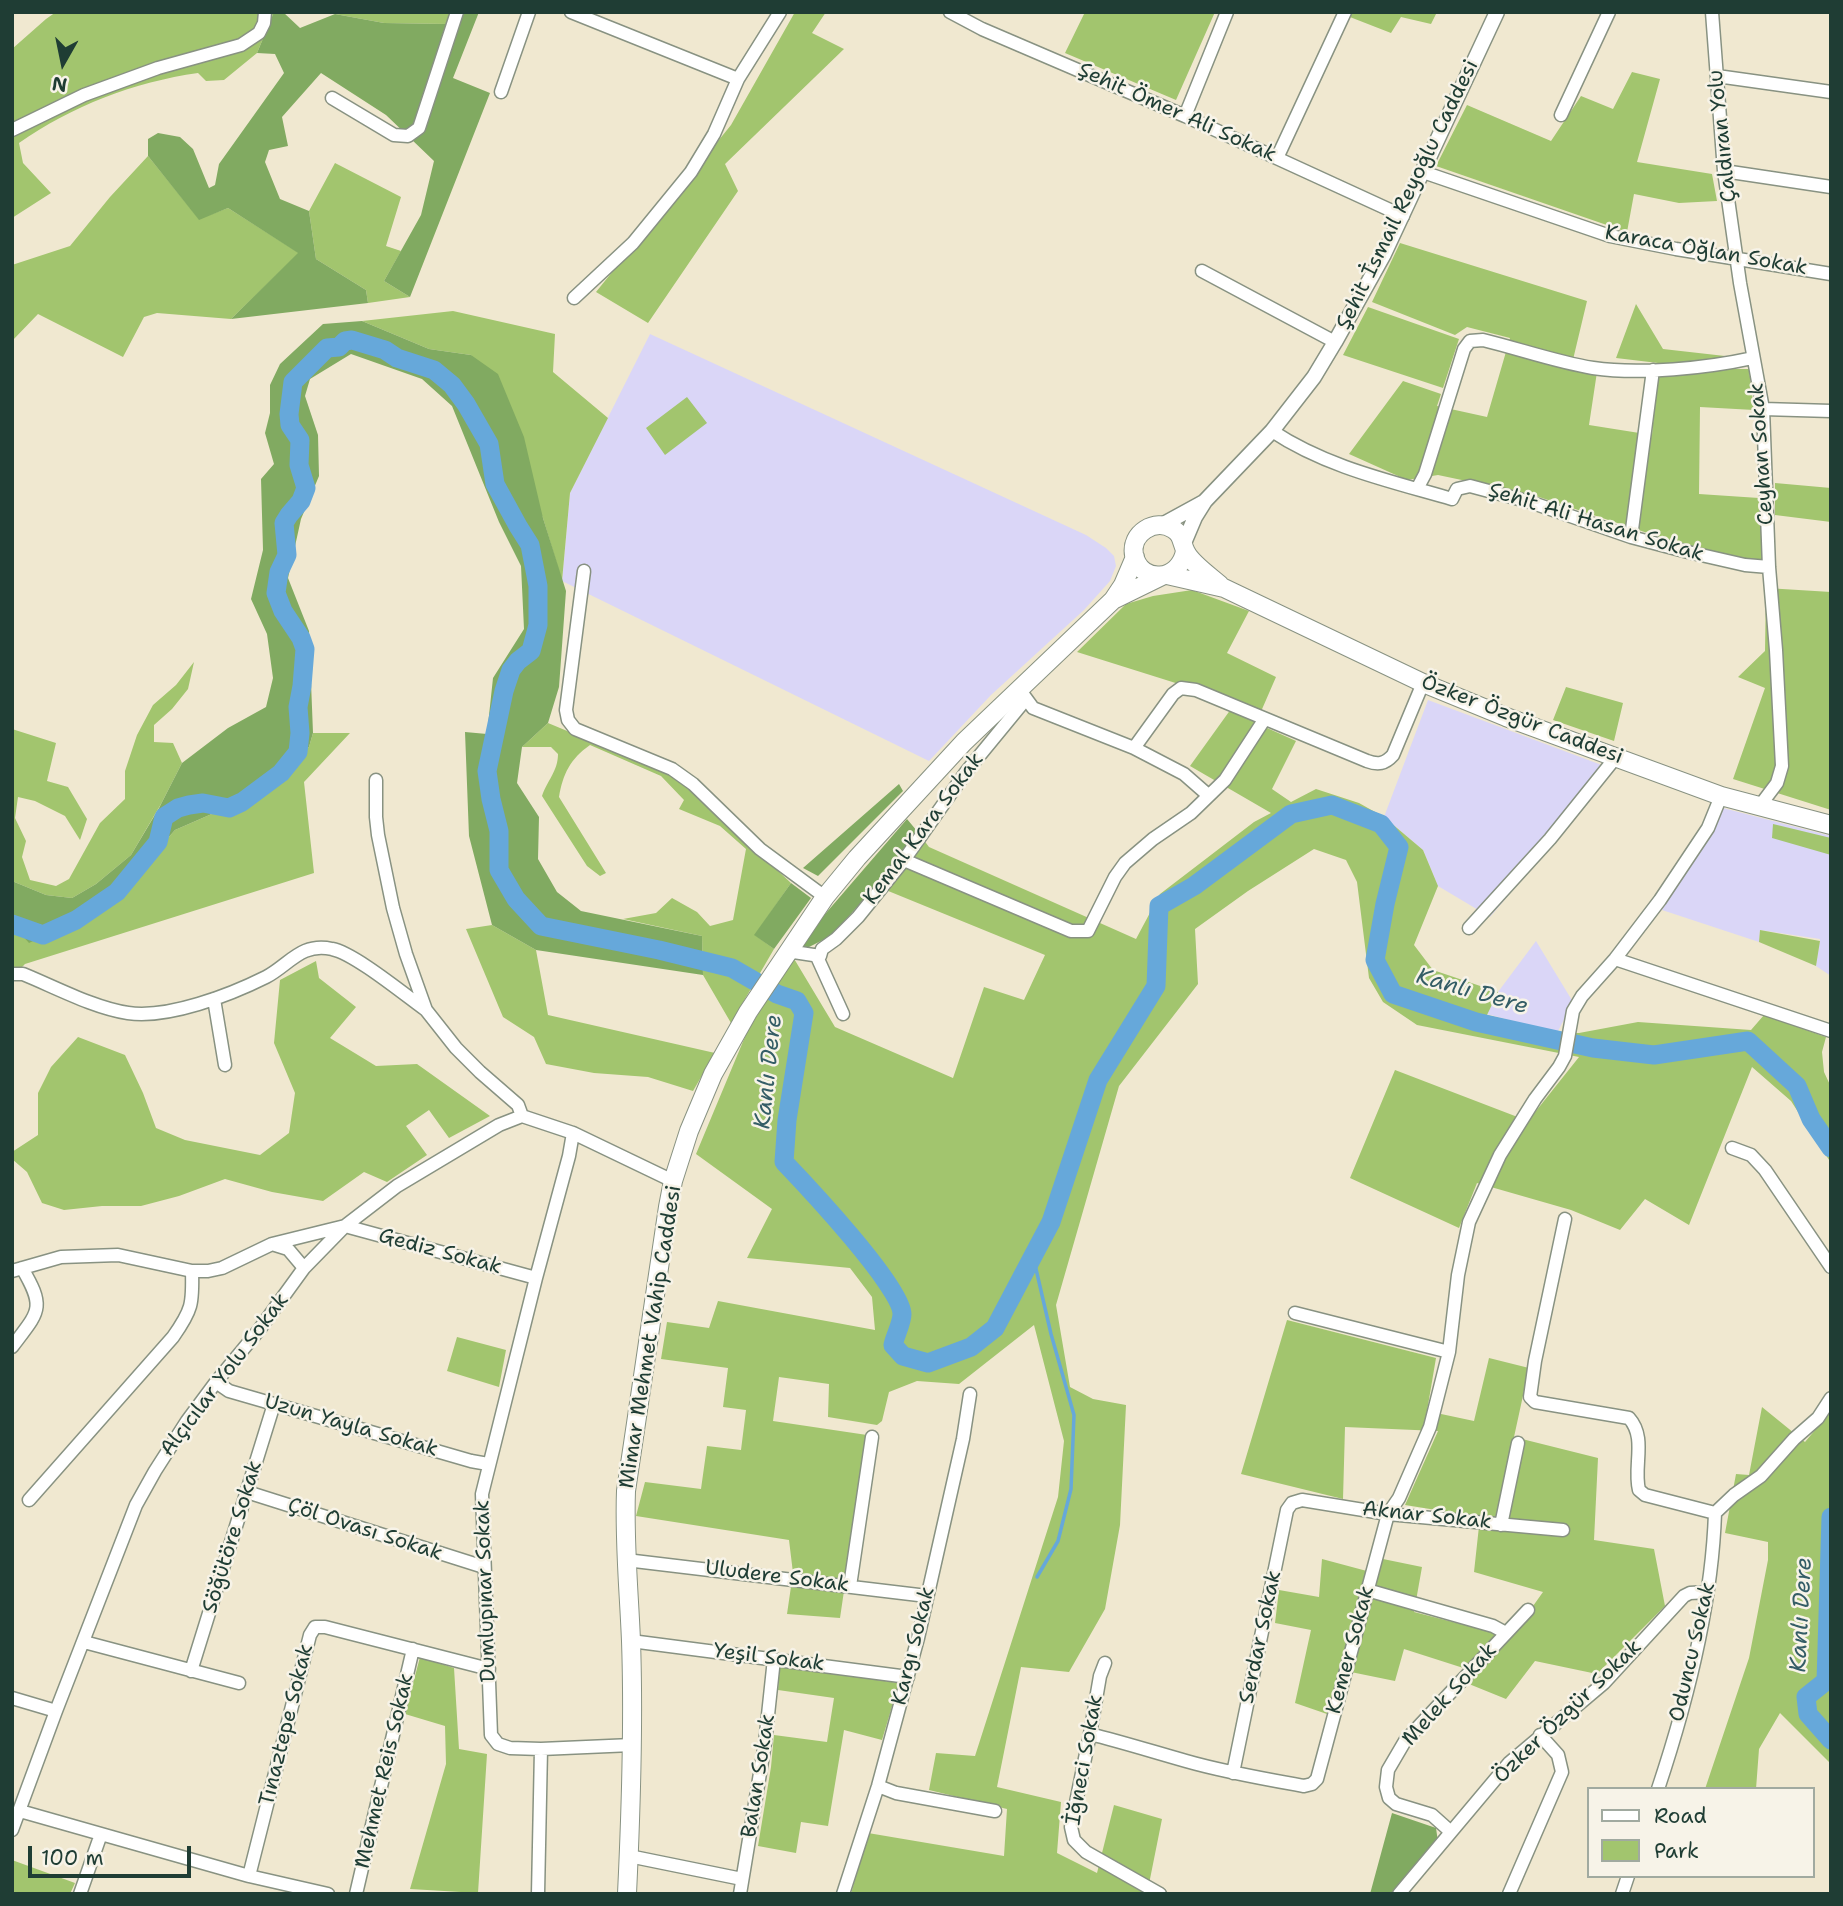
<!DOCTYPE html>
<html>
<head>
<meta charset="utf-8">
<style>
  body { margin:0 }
  #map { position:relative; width:1843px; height:1906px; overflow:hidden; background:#f0e8d0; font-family:"Shantell Sans",sans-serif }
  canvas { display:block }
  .frame { position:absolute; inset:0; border:14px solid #1f3d34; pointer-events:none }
  .legend { position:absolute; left:1587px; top:1787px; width:228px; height:91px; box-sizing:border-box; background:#f7f3e8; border:2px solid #a1aaa0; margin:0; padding:9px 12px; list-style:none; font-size:21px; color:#1f3d34 }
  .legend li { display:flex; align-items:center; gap:14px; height:35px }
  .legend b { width:35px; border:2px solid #a1aaa0 }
  .north { position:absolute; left:28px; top:28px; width:70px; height:70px; -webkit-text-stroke:5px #f7f3e8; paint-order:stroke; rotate:189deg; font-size:19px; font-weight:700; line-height:28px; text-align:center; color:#1f3d34 }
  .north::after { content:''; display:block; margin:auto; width:24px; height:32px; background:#1f3d34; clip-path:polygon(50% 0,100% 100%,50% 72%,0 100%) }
  .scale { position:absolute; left:28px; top:1846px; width:163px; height:32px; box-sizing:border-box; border:4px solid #1f3d34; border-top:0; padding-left:9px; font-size:21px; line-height:24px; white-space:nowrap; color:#1f3d34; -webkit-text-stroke:5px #f7f3e8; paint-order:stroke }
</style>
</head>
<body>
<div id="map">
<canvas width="1843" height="1906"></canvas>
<div class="frame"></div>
<ul class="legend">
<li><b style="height:9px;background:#fff"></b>Road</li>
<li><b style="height:19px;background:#a2c56e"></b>Park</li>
</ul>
<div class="north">N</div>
<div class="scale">100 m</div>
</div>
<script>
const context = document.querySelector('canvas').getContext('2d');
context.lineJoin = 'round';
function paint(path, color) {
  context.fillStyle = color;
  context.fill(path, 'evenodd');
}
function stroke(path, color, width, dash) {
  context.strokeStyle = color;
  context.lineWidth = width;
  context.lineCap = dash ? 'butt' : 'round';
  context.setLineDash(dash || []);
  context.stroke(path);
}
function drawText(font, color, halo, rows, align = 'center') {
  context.font = font + ' "Shantell Sans",sans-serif';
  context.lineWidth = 5;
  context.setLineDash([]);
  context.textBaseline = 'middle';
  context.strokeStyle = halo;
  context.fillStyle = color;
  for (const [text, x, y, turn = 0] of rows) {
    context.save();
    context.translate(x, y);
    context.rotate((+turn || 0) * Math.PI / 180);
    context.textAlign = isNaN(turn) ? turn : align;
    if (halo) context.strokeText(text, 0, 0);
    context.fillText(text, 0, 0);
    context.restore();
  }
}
paint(new Path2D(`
  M 650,334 L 1086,535 L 1106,548 L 1114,556 L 1116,566 L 1110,581 L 1084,610 L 991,695 L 929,761 L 562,581 L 570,493 Z
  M 1428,700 L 1615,770 L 1490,917 L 1438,886 L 1423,850 L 1384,817 Z
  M 1723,808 L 1831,836 L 1831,976 L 1816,966 L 1820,939 L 1760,930 L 1759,942 L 1662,910 Z
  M 1536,941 L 1573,1002 L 1557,1033 L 1487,1014 L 1498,992 Z`), '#dad6f7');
paint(new Path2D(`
  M 56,12 L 274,12 L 257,53 L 224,80 L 206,81 L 198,73 C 134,82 72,106 19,143 L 23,163 L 51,193 L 12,218 L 12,49 L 46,19 Z
  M 356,12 L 455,12 L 447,24 L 384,23 L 335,14 Z
  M 795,12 L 826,12 L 812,33 L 844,49 L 725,164 L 738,191 L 648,323 L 596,292 L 731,125 Z
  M 1085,12 L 1215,12 L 1176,100 L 1065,53 Z
  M 1337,12 L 1437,12 L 1431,24 L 1401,17 L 1391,33 Z
  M 1632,72 L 1660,79 L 1637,162 L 1712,174 L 1717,201 L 1679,203 L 1634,194 L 1627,232 L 1436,166 L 1467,105 L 1551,141 L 1581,96 L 1613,109 Z
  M 148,156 L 199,219 L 228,208 L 299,253 L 231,319 L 157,313 L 144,317 L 123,357 L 38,314 L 12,341 L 12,265 L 70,246 L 110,197 Z
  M 335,163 L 401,197 L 386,246 L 401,251 L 384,281 L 410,297 L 368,303 L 366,290 L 316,259 L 309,211 Z
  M 1400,243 L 1587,301 L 1571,368 L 1597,372 L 1589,425 L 1652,435 L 1658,363 L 1616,358 L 1636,304 L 1663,349 L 1725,356 L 1729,369 L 1749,369 L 1754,410 L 1700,407 L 1699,494 L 1759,498 L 1765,572 L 1533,495 L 1438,475 L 1407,480 L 1349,454 L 1403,381 L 1441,394 L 1437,406 L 1487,417 L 1510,338 L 1467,327 L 1455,335 L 1372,302 Z
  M 1368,307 L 1459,339 L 1443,388 L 1343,355 Z
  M 453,311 L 555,334 L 553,372 L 608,418 L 570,493 L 562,581 L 543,518 L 471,355 L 429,349 L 362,321 Z
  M 687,397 L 707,423 L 665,455 L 646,428 Z
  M 1775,483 L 1831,488 L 1831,522 L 1775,515 Z
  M 1766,588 L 1831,592 L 1831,810 L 1733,779 L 1765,688 L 1738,677 L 1765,651 Z
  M 1192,590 L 1249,611 L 1227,653 L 1276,677 L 1256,723 L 1296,741 L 1272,789 L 1291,802 L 1316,789 L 1359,803 L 1384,817 L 1423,850 L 1438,886 L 1414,945 L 1433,970 L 1498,992 L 1487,1015 L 1557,1033 L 1579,1033 L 1638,1022 L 1751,1030 L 1764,1015 L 1826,1037 L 1822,1052 L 1824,1072 L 1831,1087 L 1831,1163 L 1791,1101 L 1752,1067 L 1689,1225 L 1645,1199 L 1620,1230 L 1571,1210 L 1477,1183 L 1459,1228 L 1350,1178 L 1395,1070 L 1528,1121 L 1579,1057 L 1417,1025 L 1383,1002 L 1369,978 L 1357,882 L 1346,860 L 1314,849 L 1248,891 L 1195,929 L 1198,984 L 1119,1086 L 1056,1305 L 1070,1387 L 1093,1399 L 1126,1405 L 1120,1525 L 1105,1609 L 1069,1672 L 1021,1667 L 997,1787 L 1061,1802 L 1057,1853 L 1097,1873 L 1114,1805 L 1162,1819 L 1147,1894 L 851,1894 L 868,1833 L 1004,1856 L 1007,1809 L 929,1790 L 936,1753 L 975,1756 L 1058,1497 L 1064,1441 L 1034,1325 L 959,1384 L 917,1381 L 889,1392 L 882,1421 L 877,1425 L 828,1417 L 829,1384 L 779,1377 L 773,1421 L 867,1435 L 840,1618 L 787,1614 L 793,1573 L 789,1540 L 636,1516 L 645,1482 L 701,1489 L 707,1446 L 741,1450 L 746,1410 L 723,1407 L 728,1368 L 661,1359 L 667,1322 L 709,1328 L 718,1301 L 875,1330 L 872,1297 L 850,1268 L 747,1258 L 772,1209 L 696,1154 L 747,1032 L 793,957 L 835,1027 L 953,1078 L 984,987 L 1024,1000 L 1045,955 L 876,886 L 917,831 L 929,847 L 1136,939 L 1160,894 L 1254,822 L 1271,813 L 1190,766 L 1236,702 L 1077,652 L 1126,604 L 1153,596 Z
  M 194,662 L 188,689 L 172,709 L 154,725 L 154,742 L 173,743 L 182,763 L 161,804 L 131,855 L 96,884 L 72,898 L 46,895 L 12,881 L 12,729 L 56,743 L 47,781 L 68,787 L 87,819 L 80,840 L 65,816 L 35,801 L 18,797 L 15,818 L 26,841 L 22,857 L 30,880 L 56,886 L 69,879 L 100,823 L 125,799 L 125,771 L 137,735 L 153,705 L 176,685 Z
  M 1566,687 L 1623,703 L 1614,741 L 1553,720 Z
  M 548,723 L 668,773 L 687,786 L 791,883 L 755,935 L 774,949 L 731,1023 L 703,975 L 702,936 L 623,919 L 656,913 L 672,898 L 697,912 L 710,926 L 733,920 L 746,849 L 720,826 L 679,809 L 684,800 L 661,776 L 590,745 C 570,759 563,774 559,797 L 606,873 L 600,876 L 587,866 L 542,796 C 547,781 558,771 558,754 L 551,747 L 522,747 Z
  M 313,733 L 350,733 L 304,782 L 314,873 L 25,964 L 12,977 L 12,923 L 110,904 L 175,830 L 214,813 L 309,747 Z
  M 1773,824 L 1831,838 L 1831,855 L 1772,838 Z
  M 492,925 L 536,950 L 548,1015 L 715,1053 L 693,1091 L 648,1077 L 594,1073 L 546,1064 L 534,1037 L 503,1017 L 466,929 Z
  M 1760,930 L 1820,941 L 1816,966 L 1759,942 Z
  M 316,961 L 319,978 L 356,1007 L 330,1038 L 376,1066 L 417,1064 L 490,1116 L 449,1138 L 429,1110 L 406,1126 L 427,1155 L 387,1182 L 364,1172 L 323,1201 L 272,1192 L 225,1179 L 179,1196 L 141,1206 L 102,1206 L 64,1210 L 42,1203 L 27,1172 L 12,1159 L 12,1152 L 38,1135 L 38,1093 L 51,1067 L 78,1037 L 125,1055 L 143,1093 L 156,1128 L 185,1140 L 260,1155 L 289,1133 L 295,1093 L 274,1043 L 280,980 Z
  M 1287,1320 L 1436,1358 L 1427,1411 L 1474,1421 L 1489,1358 L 1529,1368 L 1514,1437 L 1598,1458 L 1594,1540 L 1654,1549 L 1665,1606 L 1597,1674 L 1535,1661 L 1506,1699 L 1469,1684 L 1479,1673 L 1404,1649 L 1395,1681 L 1341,1670 L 1327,1714 L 1295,1703 L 1311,1630 L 1275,1623 L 1279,1590 L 1319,1597 L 1322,1559 L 1378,1574 L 1383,1559 L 1422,1567 L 1414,1612 L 1511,1637 L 1543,1592 L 1474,1572 L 1480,1517 L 1405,1505 L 1438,1431 L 1345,1427 L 1343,1499 L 1241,1474 Z
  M 457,1337 L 506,1350 L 499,1387 L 447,1371 Z
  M 1762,1407 L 1805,1442 L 1831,1411 L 1831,1764 L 1780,1713 L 1759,1749 L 1756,1789 L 1705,1789 L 1749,1658 L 1768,1560 L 1768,1542 L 1725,1533 L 1736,1474 L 1749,1475 Z
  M 420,1657 L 454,1668 L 459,1749 L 487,1754 L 478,1893 L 410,1889 L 446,1764 L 445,1726 L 405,1714 Z
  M 780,1666 L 899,1683 L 882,1740 L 844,1730 L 828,1826 L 801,1822 L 796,1853 L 758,1846 L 771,1767 L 774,1735 L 827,1742 L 834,1698 L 778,1690 Z
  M 12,1860 L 75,1883 L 70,1894 L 12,1894 Z`), '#a2c56e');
paint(new Path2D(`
  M 274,12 L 283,12 L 300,28 L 335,14 L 384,23 L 447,24 L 455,12 L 479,12 L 453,78 L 490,93 L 410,297 L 384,281 L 421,215 L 434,161 L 386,115 L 321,73 L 282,117 L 288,146 L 269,150 L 265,162 L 280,199 L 309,211 L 316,259 L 366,290 L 368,303 L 231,319 L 298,253 L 228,208 L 199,220 L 148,156 L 148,139 L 158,133 L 180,137 L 193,149 L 209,188 L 215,185 L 219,164 L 284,73 L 275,54 L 257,53 Z
  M 362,321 L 429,349 L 471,355 L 498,374 L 524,437 L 543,518 L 566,591 L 559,687 L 548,723 L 522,747 L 517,783 L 539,817 L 538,859 L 557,892 L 581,911 L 702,936 L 703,975 L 536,950 L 492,925 L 469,836 L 465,732 L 487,734 L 493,678 L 524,629 L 521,566 L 499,522 L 452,406 L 422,379 L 351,354 L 310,379 L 305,396 L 318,435 L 319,476 L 301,519 L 288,578 L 309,631 L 313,733 L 309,747 L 214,813 L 175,830 L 110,904 L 29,943 L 12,924 L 12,881 L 46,895 L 72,898 L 96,884 L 131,855 L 159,808 L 182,763 L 228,728 L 266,707 L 273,678 L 267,634 L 251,599 L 263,550 L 261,479 L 274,464 L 265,433 L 270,413 L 270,385 L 280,364 L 323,324 Z
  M 899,784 L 903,791 L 818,876 L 803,868 Z
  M 907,819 L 917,831 L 876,886 L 831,936 L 803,950 L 801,942 Z
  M 791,883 L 811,898 L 774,949 L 754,935 Z
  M 1392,1813 L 1436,1828 L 1438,1842 L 1394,1894 L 1370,1894 Z`), '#81aa61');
stroke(new Path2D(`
  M 1033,1256 L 1051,1334 L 1074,1415 L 1071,1489 L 1058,1541 L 1037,1577`), '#66a8da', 3.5);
stroke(new Path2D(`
  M 12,924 L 43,935 L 76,920 L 117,892 L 158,842 L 164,817 L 178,808 L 189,805 L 203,803 L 229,808 L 242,802 L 281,773 L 298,752 L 300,733 L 298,707 L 302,686 L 305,649 L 301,638 L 283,611 L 276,593 L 279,572 L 287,555 L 284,523 L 289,515 L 301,501 L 306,488 L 299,465 L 300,440 L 290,425 L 289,414 L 293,382 L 327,348 L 339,347 L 345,341 L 352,340 L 385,350 L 397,358 L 434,370 L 452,385 L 466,404 L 489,444 L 495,484 L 518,526 L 530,545 L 538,586 L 538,625 L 531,651 L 518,661 L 511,670 L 504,691 L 487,771 L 491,799 L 499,831 L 499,870 L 516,899 L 541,926 L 659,950 L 732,968 L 777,994 L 797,1001 L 804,1013 L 787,1120 L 784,1162 C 806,1185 902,1287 902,1314 C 902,1323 895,1336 893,1345 L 903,1356 L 928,1363 L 971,1347 L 995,1328 L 1051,1222 L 1098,1080 L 1156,986 L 1159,906 L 1194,886 L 1291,814 L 1332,805 L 1381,824 L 1399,847 L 1385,904 L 1375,960 L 1393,994 L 1476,1022 L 1593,1048 L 1654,1055 L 1748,1041 L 1797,1086 L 1811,1119 L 1831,1148
  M 1831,1517 L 1826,1681 L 1806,1697 L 1808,1714 L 1831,1740`), '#66a8da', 19);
const minor = new Path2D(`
  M 571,12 L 738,79
  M 950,12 L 982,29 L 1185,116 L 1403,216
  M 1712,12 L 1724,171 L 1740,283 L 1763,409 L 1769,567 L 1776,650 L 1782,766 L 1777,783 L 1759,807
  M 1717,76 L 1831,92
  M 501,92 L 529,12
  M 332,98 L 394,135 L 408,136 L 419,128 L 457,12
  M 1561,115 L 1609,12
  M 1185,116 L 1227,12
  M 12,130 L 84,95 L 158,68 L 241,45 L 259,33 L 264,23 L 265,12
  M 1277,158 L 1345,12
  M 1724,171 L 1831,187
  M 1423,172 L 1610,236 L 1676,249 L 1831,274
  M 1202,271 L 1335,342
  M 574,298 L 633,243 L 691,172 L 714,134 L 738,79 L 780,12
  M 1763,409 L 1831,411
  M 1272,431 C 1326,467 1390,481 1452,499 L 1457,489 L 1470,486 L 1530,502 L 1631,537 L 1688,552 L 1745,565 L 1769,567
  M 1417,489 L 1425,474 L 1464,349 L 1470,341 L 1483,340 C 1520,349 1556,362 1593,368 C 1640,375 1707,368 1753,358
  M 1631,537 L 1653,370
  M 584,571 L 566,710 L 568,720 L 575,729 L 672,769 L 693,784 L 760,849 L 825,897
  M 1022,693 L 1033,708 L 1134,748 L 1184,774 L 1208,795
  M 1134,748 L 1173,694 L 1181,688 L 1196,690 L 1367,761 C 1378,765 1385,764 1393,755 L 1423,683
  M 376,780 L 376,817 L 378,835 L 393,908 L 406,954 L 426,1010 L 456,1048 L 480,1072 L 518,1105 L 522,1116
  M 904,860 L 1071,931 L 1088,931 L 1115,877 L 1125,863 L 1153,839 L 1191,813 L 1225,780 L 1264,720
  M 1469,928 L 1550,839 L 1616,757
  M 787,951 L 820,956
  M 820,956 L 822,949 L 836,939 L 858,917 L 904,860 L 966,772 L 1026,699
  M 820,956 L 818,959 L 843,1014
  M 1615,959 L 1831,1031
  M 12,974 L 23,974 C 55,987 94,1008 128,1013 C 168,1019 230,995 266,977 C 289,965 301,942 332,949 C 354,953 405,995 426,1010
  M 214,999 L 225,1065
  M 522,1116 L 573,1133 L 673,1181
  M 573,1133 L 569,1156 L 536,1278 L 482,1494 L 491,1735 L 498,1744 L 510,1748 L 541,1749 L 632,1745
  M 1732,1148 L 1751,1155 L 1765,1170 L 1831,1267
  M 1565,1219 L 1535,1361 L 1530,1397 L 1535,1402 L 1629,1418 C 1647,1438 1633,1466 1639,1490 L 1645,1495 L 1715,1513
  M 272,1244 L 288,1249 L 304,1268
  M 12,1271 L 61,1257 L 118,1255 L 192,1271 L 208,1271 L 222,1268 L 272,1244 L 345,1226 L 536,1278
  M 1295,1313 L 1449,1352
  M 12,1347 C 39,1311 46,1309 22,1268
  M 216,1382 L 229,1391 L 471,1461 L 488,1464
  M 247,1492 L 484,1567
  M 29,1500 L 173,1337 C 192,1310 193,1304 192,1271
  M 1715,1513 L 1734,1495 L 1761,1476 L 1794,1439 L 1818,1418 L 1831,1398
  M 1501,1525 L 1518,1443
  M 626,1560 L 927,1596
  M 850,1586 L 872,1437
  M 1367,1590 L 1493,1626 L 1506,1633
  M 631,1641 L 908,1677
  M 84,1642 L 239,1683
  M 1105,1663 L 1100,1676 L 1090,1734 L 1071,1827 L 1074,1840 L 1086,1852 L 1160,1894
  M 191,1671 L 274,1404
  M 12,1698 L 56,1711
  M 1090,1734 C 1122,1742 1154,1752 1186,1761 C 1224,1772 1265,1779 1304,1786 L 1312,1784 L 1317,1779 L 1388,1514 L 1399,1498 L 1430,1427 L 1449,1352 L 1458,1275 L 1469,1222 L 1500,1155 L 1535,1099 L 1559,1067 L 1565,1056 L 1573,1011 L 1582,996 L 1615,959 L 1660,900 L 1708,828 L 1721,796
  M 1233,1773 L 1287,1510 L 1292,1503 L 1302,1500 L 1388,1514 L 1563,1530
  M 878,1786 L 896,1793 L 995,1811
  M 1658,1789 C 1687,1702 1712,1605 1715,1513
  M 20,1811 L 249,1876 L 328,1894
  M 12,1830 L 56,1711 L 136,1505 L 155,1471 L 187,1421 L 216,1382 L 259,1330 L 304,1268 L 345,1226 L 397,1186 L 499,1125 L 522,1116
  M 1451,1832 L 1432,1815 L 1396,1804 L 1389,1798 L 1386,1787 L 1388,1770 L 1405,1741 L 1528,1610
  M 629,1856 L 742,1879
  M 249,1876 L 310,1635 L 315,1627 L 325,1627 L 489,1669
  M 80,1894 L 101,1834
  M 356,1894 L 413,1649
  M 538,1894 L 541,1749
  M 740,1894 L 765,1743 L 774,1659
  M 843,1894 L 878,1786 L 918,1638 L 963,1439 L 970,1394
  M 1399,1894 L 1509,1763 L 1604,1683 L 1684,1596 L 1690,1593 L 1707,1592
  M 1509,1894 L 1562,1772 L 1558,1755 L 1540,1735
  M 1622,1894 L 1628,1876`);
const tertiary = new Path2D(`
  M 1162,525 L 1204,502
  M 1184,543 L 1195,517 L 1205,501 L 1272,431 L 1314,377 L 1335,342 L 1384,254 L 1497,12`);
const secondary = new Path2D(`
  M 1185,551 C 1180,581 1141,585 1134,555 C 1130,533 1155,518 1173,529 C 1183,535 1181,543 1186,552 C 1191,563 1211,577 1220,585
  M 1167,575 L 1224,588 L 1423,683 L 1506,717 L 1721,796 L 1831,825
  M 1113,600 L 1162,576
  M 627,1894 C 631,1810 634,1725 631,1641 C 629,1591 624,1542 626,1491 L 668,1207 L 673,1181 L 689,1131 L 713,1074 L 748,1012 L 825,897 L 857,858 L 964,742 L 1113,600 L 1123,585 L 1135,557`);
stroke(minor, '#889282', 15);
stroke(tertiary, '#889282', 17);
stroke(secondary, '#889282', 20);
stroke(minor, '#fff', 12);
stroke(tertiary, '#fff', 14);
stroke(secondary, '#fff', 18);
drawText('21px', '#1f3d34', '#f7f3e8', [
  ["Şehit Ömer Ali Sokak",1177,113,24],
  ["Çaldıran Yolu",1723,136,-96],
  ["Şehit İsmail Reyoğlu Caddesi",1408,195,-64],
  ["Karaca Oğlan Sokak",1706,251,10],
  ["Ceyhan Sokak",1762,454,-94],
  ["Şehit Ali Hasan Sokak",1596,523,17],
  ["Özker Özgür Caddesi",1522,720,21],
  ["Kemal Kara Sokak",924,829,-53],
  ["Gediz Sokak",440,1252,15],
  ["Mimar Mehmet Vahip Caddesi",651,1337,-81],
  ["Alçıcılar Yolu Sokak",225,1375,-53],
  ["Uzun Yayla Sokak",351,1426,16],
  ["Aknar Sokak",1427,1516,6],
  ["Çöl Ovası Sokak",365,1530,18],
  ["Söğütöre Sokak",233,1537,-73],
  ["Uludere Sokak",777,1577,7],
  ["Dumlupınar Sokak",486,1591,-92],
  ["Serdar Sokak",1261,1637,-78],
  ["Kargı Sokak",914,1646,-76],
  ["Kemer Sokak",1351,1650,-75],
  ["Oduncu Sokak",1693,1652,-77],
  ["Yeşil Sokak",769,1658,7],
  ["Melek Sokak",1450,1695,-48],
  ["Özker Özgür Sokak",1568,1712,-44],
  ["Tınaztepe Sokak",287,1725,-76],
  ["İğneci Sokak",1085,1760,-80],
  ["Mehmet Reis Sokak",385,1771,-77],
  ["Balan Sokak",759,1776,-81]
]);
drawText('italic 23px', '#345d66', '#f7f3e8', [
  ["Kanlı Dere",1472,992,16],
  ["Kanlı Dere",769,1072,-84],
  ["Kanlı Dere",1802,1615,-87]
]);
</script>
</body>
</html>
